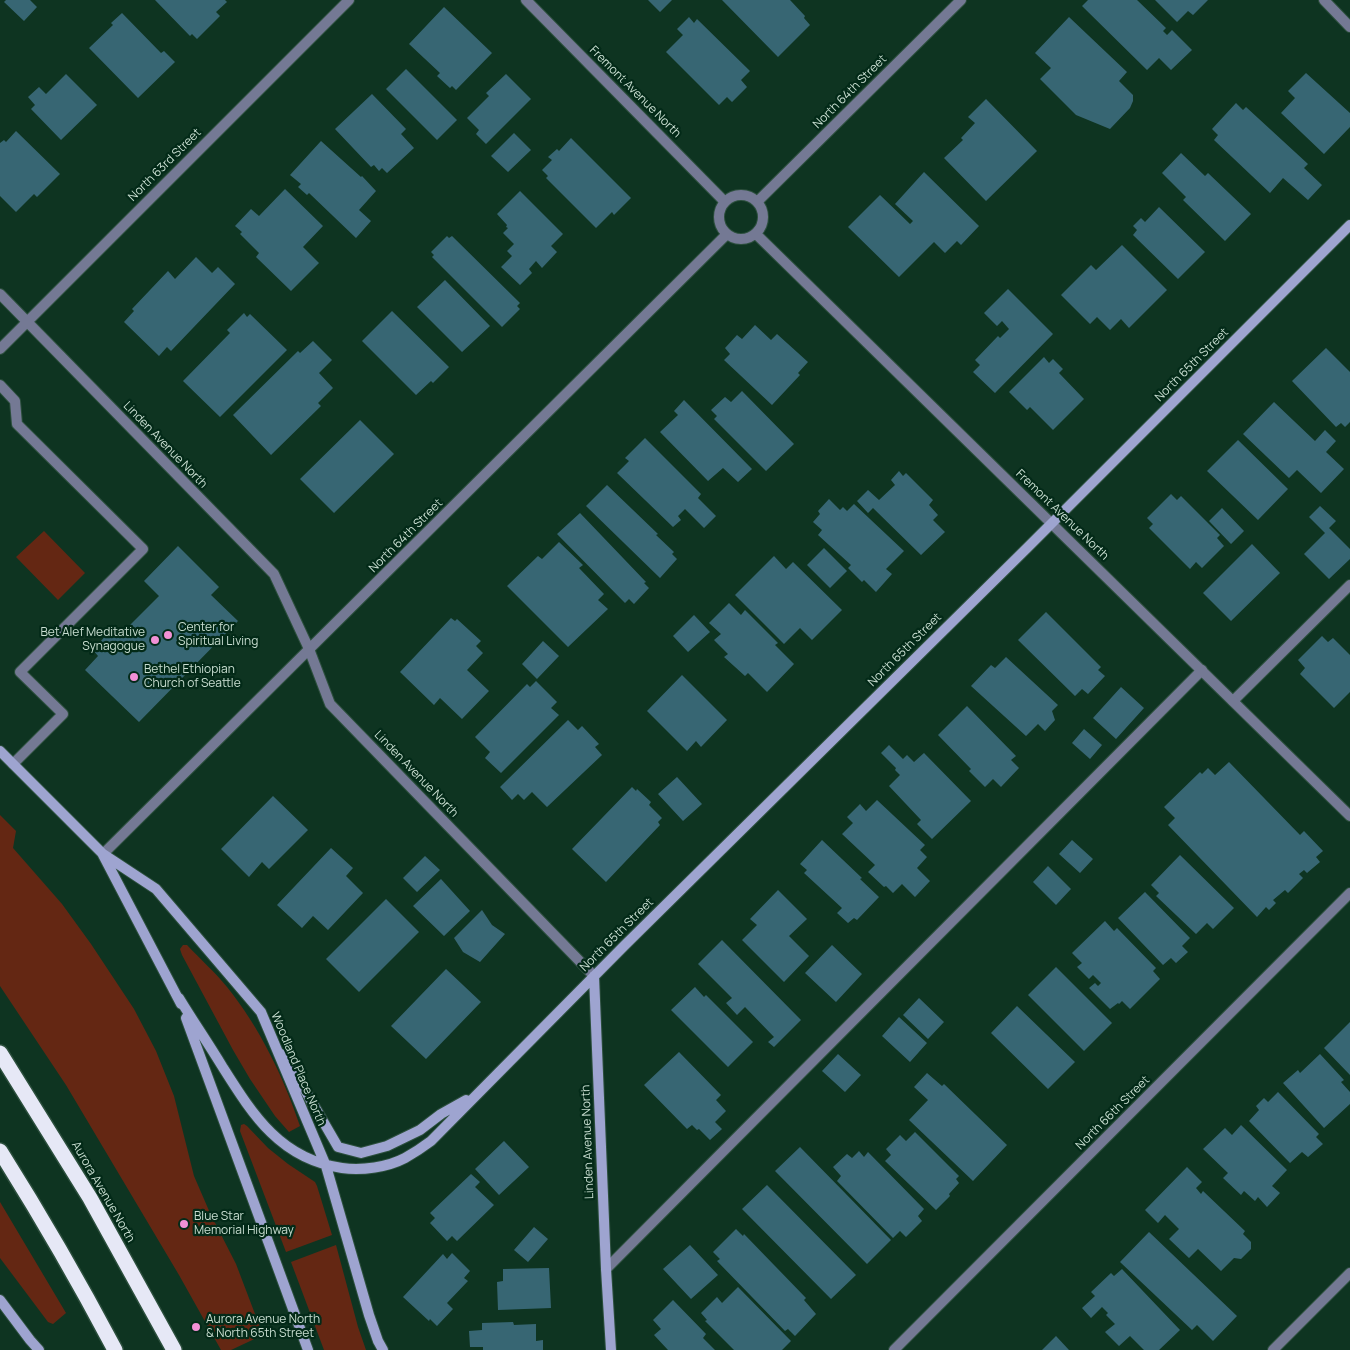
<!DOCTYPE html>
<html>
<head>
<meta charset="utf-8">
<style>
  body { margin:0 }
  canvas { display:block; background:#0e3421 }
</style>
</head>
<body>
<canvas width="1350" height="1350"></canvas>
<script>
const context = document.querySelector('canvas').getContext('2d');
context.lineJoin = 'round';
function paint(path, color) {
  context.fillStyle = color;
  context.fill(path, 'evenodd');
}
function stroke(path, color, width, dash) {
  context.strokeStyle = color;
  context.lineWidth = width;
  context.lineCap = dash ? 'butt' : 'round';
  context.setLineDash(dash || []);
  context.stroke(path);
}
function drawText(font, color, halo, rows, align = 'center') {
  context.font = font + ' Manrope,sans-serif';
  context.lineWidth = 4.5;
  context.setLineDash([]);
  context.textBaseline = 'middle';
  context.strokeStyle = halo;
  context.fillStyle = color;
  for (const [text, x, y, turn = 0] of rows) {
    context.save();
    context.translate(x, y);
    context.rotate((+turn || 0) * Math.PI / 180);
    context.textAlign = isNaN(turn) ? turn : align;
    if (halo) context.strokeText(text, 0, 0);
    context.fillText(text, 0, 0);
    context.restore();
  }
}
paint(new Path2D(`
  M 44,531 L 85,573 L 58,600 L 16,557 Z
  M 0,815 L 16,831 L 13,848 L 62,904 L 91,944 L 134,1009 L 156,1051 L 174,1096 L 194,1176 L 210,1213 L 236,1264 L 263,1335 L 231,1350 L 221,1350 L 179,1275 L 66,1085 L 0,986 Z
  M 183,945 L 187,945 C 200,959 215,972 227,987 C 260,1028 283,1076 300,1126 L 289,1132 L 275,1116 L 250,1079 L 233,1050 L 182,955 L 180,949 Z
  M 244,1124 L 247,1126 L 268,1148 L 288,1164 L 315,1182 L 317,1186 L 332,1235 L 286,1252 L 240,1131 L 241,1125 Z
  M 0,1202 L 66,1313 L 53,1324 L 48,1322 L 0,1258 Z
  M 336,1245 L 358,1327 L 366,1350 L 324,1350 L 291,1262 Z`), '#642713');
paint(new Path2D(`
  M 6,0 L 30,0 L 37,7 L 24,21 L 4,2 Z
  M 155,0 L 225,0 L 227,2 L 216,12 L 220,16 L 197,39 L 192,34 L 190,36 Z
  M 648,0 L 672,0 L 660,12 Z
  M 722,0 L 790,0 L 805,16 L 804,18 L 810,25 L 778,57 Z
  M 1088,0 L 1137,0 L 1166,28 L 1163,31 L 1167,35 L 1172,30 L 1192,50 L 1171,70 L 1159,58 L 1147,70 L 1082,6 Z
  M 1155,0 L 1208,0 L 1193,15 L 1188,11 L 1177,22 Z
  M 444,7 L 492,53 L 456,90 L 452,86 L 450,88 L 437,76 L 440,73 L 409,44 Z
  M 122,13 L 161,53 L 164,51 L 175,62 L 138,98 L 89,48 L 113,25 L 111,23 Z
  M 689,17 L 694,23 L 697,19 L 750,71 L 741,80 L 747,87 L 732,102 L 727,97 L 719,105 L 666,52 L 683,35 L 677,29 Z
  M 1069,17 L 1127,72 L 1119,81 L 1133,95 L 1133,101 L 1130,108 L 1110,129 L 1076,115 L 1040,79 L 1051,68 L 1035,53 Z
  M 406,69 L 457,120 L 437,140 L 386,89 Z
  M 1306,73 L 1350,113 L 1350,127 L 1324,154 L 1281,113 L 1295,98 L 1288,91 Z
  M 66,74 L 97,105 L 61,140 L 31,109 L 35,105 L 28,97 L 39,87 L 46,94 Z
  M 506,74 L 531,99 L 486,144 L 476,134 L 479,130 L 467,118 L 489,96 L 486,93 Z
  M 372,94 L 406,129 L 401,134 L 414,148 L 387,173 L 382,168 L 379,171 L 374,165 L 371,167 L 335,129 Z
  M 986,99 L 1037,151 L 986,201 L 944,158 L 963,140 L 961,138 L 975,123 L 968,117 Z
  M 1236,103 L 1243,110 L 1246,107 L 1308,164 L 1304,168 L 1322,185 L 1308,200 L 1283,178 L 1270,193 L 1214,140 L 1218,135 L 1212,129 Z
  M 16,131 L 60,174 L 37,197 L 34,194 L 16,212 L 0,196 L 0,143 L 4,140 L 6,142 Z
  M 514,133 L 531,150 L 508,172 L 491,156 Z
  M 571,138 L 631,198 L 614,215 L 612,212 L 596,228 L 546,178 L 548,176 L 542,170 L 552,160 L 548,157 L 557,149 L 559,151 Z
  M 321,141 L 361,177 L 362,176 L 376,191 L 359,210 L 371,221 L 356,238 L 309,193 L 307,195 L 298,187 L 301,184 L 290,175 Z
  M 1181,153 L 1205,176 L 1208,173 L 1251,214 L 1225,241 L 1183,200 L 1186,197 L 1162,173 Z
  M 924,172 L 979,226 L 961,245 L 957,241 L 945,253 L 934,242 L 899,277 L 848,227 L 880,195 L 910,224 L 913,221 L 895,204 Z
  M 285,189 L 323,226 L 303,247 L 319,263 L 291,291 L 256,257 L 259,253 L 240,234 L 242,232 L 235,226 L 251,209 L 259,216 Z
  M 520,191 L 563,234 L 551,246 L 557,252 L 542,268 L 536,261 L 529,269 L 532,273 L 520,285 L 501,267 L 512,256 L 507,251 L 514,244 L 503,233 L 508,228 L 506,227 L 507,225 L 497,214 Z
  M 1159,207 L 1205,252 L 1178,279 L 1133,235 L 1137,230 L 1133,226 L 1141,218 L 1145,222 Z
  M 447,236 L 449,238 L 452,236 L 520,303 L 517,306 L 520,309 L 502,327 L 432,257 L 434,255 L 431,252 Z
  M 1122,245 L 1167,290 L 1129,328 L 1121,319 L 1110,330 L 1097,317 L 1090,324 L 1061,295 L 1091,265 L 1096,270 Z
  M 196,257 L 212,273 L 218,267 L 235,284 L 171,351 L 167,347 L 159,356 L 124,322 L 134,311 L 132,309 L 168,271 L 175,279 Z
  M 445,280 L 490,326 L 462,352 L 417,307 Z
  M 1008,289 L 1053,334 L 995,393 L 973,372 L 980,365 L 975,360 L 998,336 L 1000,338 L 1009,329 L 1002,321 L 997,326 L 984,313 Z
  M 392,311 L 449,367 L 433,383 L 431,381 L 416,395 L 362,341 Z
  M 244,313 L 247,317 L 250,314 L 287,350 L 220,417 L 183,381 L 230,333 L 227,330 Z
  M 755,325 L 771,340 L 777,334 L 808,362 L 798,373 L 800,375 L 772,405 L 724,360 L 730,354 L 725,348 L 737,335 L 742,339 Z
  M 313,341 L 332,360 L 319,373 L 333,388 L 318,403 L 321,406 L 271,455 L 233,415 L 298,351 L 300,353 Z
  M 1326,348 L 1350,372 L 1350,422 L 1345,427 L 1341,423 L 1336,427 L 1292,381 Z
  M 1044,357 L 1049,363 L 1053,359 L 1063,369 L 1059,373 L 1084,399 L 1053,430 L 1030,407 L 1027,410 L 1009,392 Z
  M 742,391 L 794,444 L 766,471 L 714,419 L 717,416 L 711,410 L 725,397 L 731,402 Z
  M 684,400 L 752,469 L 738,482 L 723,468 L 708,481 L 660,432 L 678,415 L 674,411 Z
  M 1274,402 L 1315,441 L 1325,430 L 1336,441 L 1326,452 L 1344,469 L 1321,493 L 1297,470 L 1289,478 L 1243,434 Z
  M 360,420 L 394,454 L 334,513 L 300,479 Z
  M 645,438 L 701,494 L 698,498 L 716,516 L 704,528 L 685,509 L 678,516 L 681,520 L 673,527 L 617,473 L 629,461 L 625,458 Z
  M 1238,440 L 1288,489 L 1258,520 L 1207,471 Z
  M 899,471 L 903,476 L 906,473 L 933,500 L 929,505 L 938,515 L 933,520 L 945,532 L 921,555 L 873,508 L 868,513 L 857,501 L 868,490 L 879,500 L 895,485 L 891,480 Z
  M 607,485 L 658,534 L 656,535 L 674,552 L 672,554 L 677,559 L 660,578 L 586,506 Z
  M 1171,494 L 1177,500 L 1181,496 L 1220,535 L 1217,538 L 1224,546 L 1202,568 L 1196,562 L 1190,569 L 1149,528 L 1153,524 L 1147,518 Z
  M 829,499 L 840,510 L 843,507 L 847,511 L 854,504 L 904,551 L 886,569 L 892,574 L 876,592 L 864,580 L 862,582 L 848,568 L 851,565 L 818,535 L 822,530 L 813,522 L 820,514 L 818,511 Z
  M 1320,506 L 1336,521 L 1329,528 L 1350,549 L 1350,559 L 1329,579 L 1304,554 L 1325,533 L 1309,517 Z
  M 1222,508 L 1244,531 L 1231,544 L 1209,521 Z
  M 580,513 L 646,582 L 644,583 L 649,588 L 634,604 L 629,599 L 625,603 L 557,534 Z
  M 559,542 L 583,565 L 579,568 L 604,594 L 598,600 L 608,609 L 568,647 L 507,586 L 538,556 L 542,559 Z
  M 1252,544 L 1280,573 L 1231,621 L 1203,593 Z
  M 178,546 L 219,587 L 211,595 L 238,621 L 139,722 L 85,670 L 98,656 L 93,650 L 108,633 L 111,636 L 118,629 L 122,633 L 159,596 L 144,581 Z
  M 824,548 L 847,571 L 830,588 L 807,565 Z
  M 774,556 L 786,569 L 793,562 L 842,610 L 812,640 L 800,628 L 784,644 L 735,595 Z
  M 729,603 L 741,615 L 745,610 L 778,643 L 775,645 L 794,664 L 767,692 L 748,673 L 745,676 L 724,657 L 728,654 L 714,640 L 721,634 L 709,623 Z
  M 1046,612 L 1101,667 L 1098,670 L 1105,676 L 1088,694 L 1082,689 L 1075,696 L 1018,640 Z
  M 694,615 L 710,632 L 688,652 L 673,636 Z
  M 451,618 L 455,621 L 457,619 L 481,641 L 476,646 L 483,653 L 467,670 L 489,691 L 462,719 L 440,698 L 434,705 L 400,672 Z
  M 1322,636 L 1328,642 L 1333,638 L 1350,655 L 1350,692 L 1334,708 L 1300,674 L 1305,668 L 1298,660 Z
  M 543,641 L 559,656 L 537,679 L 522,664 Z
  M 1006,657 L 1058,705 L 1052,711 L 1055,720 L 1045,731 L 1038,724 L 1026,736 L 971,686 L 991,665 L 995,668 Z
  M 682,675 L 727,720 L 701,747 L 696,741 L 687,751 L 647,711 Z
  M 536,681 L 557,702 L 551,708 L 559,715 L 501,773 L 485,758 L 490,752 L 475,737 L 527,684 L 530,687 Z
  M 1121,687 L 1144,708 L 1116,739 L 1093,718 Z
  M 967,706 L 1016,756 L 1011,760 L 1019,768 L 1001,787 L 993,779 L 985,787 L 969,771 L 971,769 L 938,735 Z
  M 568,720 L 578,730 L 582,726 L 599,744 L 595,747 L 602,755 L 547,807 L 532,792 L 524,800 L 518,794 L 512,800 L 500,787 Z
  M 1084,729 L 1102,745 L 1090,759 L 1072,743 Z
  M 889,745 L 903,759 L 907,755 L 914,762 L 924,753 L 971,801 L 932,839 L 917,824 L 921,820 L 889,786 L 900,775 L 895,770 L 896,768 L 881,753 Z
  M 1229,762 L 1300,835 L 1304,831 L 1323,851 L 1316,857 L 1320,862 L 1307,873 L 1304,870 L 1299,874 L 1303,878 L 1288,893 L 1285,890 L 1273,900 L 1276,903 L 1269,910 L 1266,907 L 1257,917 L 1168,825 L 1175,818 L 1164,807 L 1200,772 L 1202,774 L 1208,768 L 1215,775 Z
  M 677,777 L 702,804 L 683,821 L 658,794 Z
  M 632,787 L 636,791 L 637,789 L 651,802 L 649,805 L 662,818 L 658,822 L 660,825 L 606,882 L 572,849 Z
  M 273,796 L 308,830 L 269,869 L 262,862 L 249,877 L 221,849 Z
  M 877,800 L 925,845 L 920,850 L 927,857 L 917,868 L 930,881 L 915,897 L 902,884 L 893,893 L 886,886 L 884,887 L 868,872 L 875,865 L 842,834 L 853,823 L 847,817 L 860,804 L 866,811 Z
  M 822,840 L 862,878 L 860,879 L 879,897 L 857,920 L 854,918 L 848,923 L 837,913 L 842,908 L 804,873 L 807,870 L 800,864 Z
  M 1072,840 L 1093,859 L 1080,873 L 1059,854 Z
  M 331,848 L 353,868 L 346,876 L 363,893 L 328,930 L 313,916 L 302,928 L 277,905 Z
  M 1180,855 L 1234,908 L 1213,929 L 1207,923 L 1196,934 L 1156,896 L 1159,893 L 1151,885 Z
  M 425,856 L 440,870 L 417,892 L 403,878 Z
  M 1048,866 L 1071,889 L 1056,905 L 1033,882 Z
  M 441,879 L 470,911 L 444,936 L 413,906 Z
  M 778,890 L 807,919 L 789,936 L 809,956 L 784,982 L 742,940 L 757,925 L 750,919 Z
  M 1145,892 L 1190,938 L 1182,946 L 1188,952 L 1176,963 L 1171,958 L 1163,965 L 1118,918 Z
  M 386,899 L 419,932 L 359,992 L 326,959 Z
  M 482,910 L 492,925 L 505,934 L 480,962 L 463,952 L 454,938 Z
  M 1105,921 L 1114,931 L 1117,928 L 1156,968 L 1153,971 L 1160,979 L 1130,1009 L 1122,1001 L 1119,1004 L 1118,1003 L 1110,1009 L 1089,988 L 1095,983 L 1098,986 L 1101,983 L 1093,975 L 1089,979 L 1077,967 L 1082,963 L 1072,953 Z
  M 722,940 L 801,1020 L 774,1047 L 768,1042 L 774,1037 L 745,1007 L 737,1015 L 726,1003 L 732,998 L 698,964 Z
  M 832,945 L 862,974 L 836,1002 L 805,973 Z
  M 1056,967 L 1112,1023 L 1084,1051 L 1028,995 Z
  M 446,969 L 481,1002 L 426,1059 L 391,1026 Z
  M 695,987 L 704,997 L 706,995 L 753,1042 L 728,1067 L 671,1010 Z
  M 919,998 L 944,1022 L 928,1039 L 903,1015 Z
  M 1017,1006 L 1075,1062 L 1048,1089 L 991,1033 Z
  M 899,1017 L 927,1043 L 910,1062 L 882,1036 Z
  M 1350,1022 L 1350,1075 L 1324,1048 Z
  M 679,1052 L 721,1095 L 716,1100 L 726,1111 L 715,1122 L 722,1129 L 710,1140 L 699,1129 L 697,1130 L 692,1125 L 687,1129 L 644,1085 Z
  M 838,1054 L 861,1075 L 845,1092 L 822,1071 Z
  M 1320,1054 L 1344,1080 L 1341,1082 L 1350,1092 L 1350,1104 L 1324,1128 L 1283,1083 L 1298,1070 L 1300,1073 Z
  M 927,1073 L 942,1086 L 944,1084 L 1007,1145 L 973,1181 L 909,1120 L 928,1100 L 914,1087 Z
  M 1278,1092 L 1319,1134 L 1316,1137 L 1323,1144 L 1308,1157 L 1302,1152 L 1290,1163 L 1249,1121 L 1259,1110 L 1256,1106 L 1264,1098 L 1268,1102 Z
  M 1241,1125 L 1287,1170 L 1272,1186 L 1280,1193 L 1267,1207 L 1258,1197 L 1255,1201 L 1244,1191 L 1241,1195 L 1223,1178 L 1228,1173 L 1203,1149 L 1225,1128 L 1232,1135 Z
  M 915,1132 L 959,1176 L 956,1179 L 959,1183 L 949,1194 L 950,1196 L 936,1210 L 885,1161 L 891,1155 L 886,1149 L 900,1135 L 906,1141 Z
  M 504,1141 L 529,1167 L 499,1195 L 475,1169 Z
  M 800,1147 L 891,1240 L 867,1264 L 775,1171 Z
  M 859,1151 L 864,1157 L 868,1152 L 924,1209 L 918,1216 L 922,1221 L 906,1237 L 900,1231 L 893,1238 L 837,1181 L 841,1176 L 833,1167 L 847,1154 L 852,1158 Z
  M 1187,1167 L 1202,1182 L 1196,1188 L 1201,1194 L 1203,1191 L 1245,1231 L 1243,1234 L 1251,1242 L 1251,1249 L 1241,1259 L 1234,1258 L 1221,1271 L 1198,1249 L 1189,1258 L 1169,1239 L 1179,1229 L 1165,1215 L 1158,1223 L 1145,1210 Z
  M 471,1174 L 480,1182 L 475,1187 L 494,1205 L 457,1241 L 452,1236 L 447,1241 L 430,1223 L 435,1218 L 430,1213 Z
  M 767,1185 L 856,1275 L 831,1299 L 742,1209 Z
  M 534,1227 L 548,1239 L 528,1262 L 514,1250 Z
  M 736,1229 L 743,1236 L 744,1234 L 806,1298 L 804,1300 L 816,1314 L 795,1336 L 788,1329 L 785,1331 L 717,1261 L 720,1259 L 713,1252 Z
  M 1149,1232 L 1237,1316 L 1213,1341 L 1197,1325 L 1192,1330 L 1120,1262 Z
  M 690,1245 L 718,1275 L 691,1299 L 663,1269 Z
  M 452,1253 L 470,1271 L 464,1278 L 468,1281 L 447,1303 L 453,1309 L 437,1326 L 430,1319 L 429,1321 L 403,1297 L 443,1254 L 447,1259 Z
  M 549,1268 L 551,1308 L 498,1310 L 497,1282 L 503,1281 L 503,1269 Z
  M 1122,1269 L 1180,1330 L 1159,1350 L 1144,1350 L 1130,1336 L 1119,1346 L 1105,1332 L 1115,1324 L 1106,1315 L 1108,1313 L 1102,1307 L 1091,1318 L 1082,1308 L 1095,1296 L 1091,1292 L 1111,1273 L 1114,1276 Z
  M 738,1287 L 791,1341 L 782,1350 L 734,1350 L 705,1321 L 707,1320 L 701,1313 L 717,1297 L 722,1303 Z
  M 673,1300 L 706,1334 L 703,1338 L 715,1350 L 668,1350 L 654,1335 L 661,1329 L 653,1320 Z
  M 513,1322 L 514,1325 L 536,1324 L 536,1341 L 543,1340 L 543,1350 L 483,1350 L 483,1347 L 470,1347 L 469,1331 L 482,1330 L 482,1323 Z
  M 1056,1336 L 1069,1350 L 1042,1350 Z`), '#376673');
const lane = new Path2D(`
  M 0,385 L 15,401 L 17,424 L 143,549 L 20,672 L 63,714 L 13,764
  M 1233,701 L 1350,585
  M 606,1269 L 1202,670
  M 1273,1350 L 1350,1273`);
const street = new Path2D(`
  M 526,0 L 725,202
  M 1324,0 L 1350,27
  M719 217a22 22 0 1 1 44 0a22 22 0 1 1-44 0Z
  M 757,202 L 961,0
  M 756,234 L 1350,816
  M 0,294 L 274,574 L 309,649 L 330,704 L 594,976
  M 0,349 L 349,0
  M 103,854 L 727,234
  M 894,1350 L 1350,893`);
const secondary = new Path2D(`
  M 0,751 L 103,854 L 156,889 L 261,1012 L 326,1166 L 369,1315 L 378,1341 L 383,1350
  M 103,855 L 181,1004
  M 594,976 L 606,1269 L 611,1350
  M 179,998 C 193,1021 208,1043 222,1066 C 253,1115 280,1159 342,1168 C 362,1171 388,1167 405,1158 C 414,1153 423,1147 431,1141 L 624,946 L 1027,548 L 1350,225
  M 186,1018 L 308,1350
  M 284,1054 L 338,1147 L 361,1153 L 387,1146 L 420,1130 L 441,1114 L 466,1100
  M 0,1300 L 30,1340 L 39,1350`);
const highway = new Path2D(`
  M 0,1053 L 90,1198 L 174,1350
  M 0,1151 C 41,1216 79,1282 115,1350`);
stroke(lane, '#2c4f3d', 12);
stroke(street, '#2c4f3d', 12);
stroke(secondary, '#2c4f3d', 12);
stroke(highway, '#2c4f3d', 18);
stroke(lane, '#747994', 10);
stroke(street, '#747994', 10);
stroke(secondary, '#9ea4d0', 10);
stroke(highway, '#e6e8f6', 15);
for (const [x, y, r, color] of [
  [168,635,5,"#f291d6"],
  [155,640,5,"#f291d6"],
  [134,677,5,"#f291d6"],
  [184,1224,5,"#f291d6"],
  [196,1327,5,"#f291d6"]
]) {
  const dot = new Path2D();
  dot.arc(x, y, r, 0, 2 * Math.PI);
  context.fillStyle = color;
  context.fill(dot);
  stroke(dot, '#032a18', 2);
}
drawText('12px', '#c9ded1', '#032a18', [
  ["Fremont Avenue North",635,92,45],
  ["North 64th Street",850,92,-45],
  ["North 63rd Street",165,165,-45],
  ["North 65th Street",1192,365,-45],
  ["Linden Avenue North",165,445,46],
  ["Fremont Avenue North",1062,515,44],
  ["North 64th Street",406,536,-45],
  ["North 65th Street",905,650,-45],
  ["Linden Avenue North",416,774,46],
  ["North 65th Street",617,935,-45],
  ["Woodland Place North",298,1069,67],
  ["North 66th Street",1113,1113,-45],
  ["Linden Avenue North",588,1142,-92],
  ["Aurora Avenue North",103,1192,60]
]);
drawText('12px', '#c9ded1', '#032a18', [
  ["Center for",178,628],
  ["Spiritual Living",178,642],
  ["Bet Alef Meditative",145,633,"right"],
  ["Synagogue",145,647,"right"],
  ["Bethel Ethiopian",144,670],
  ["Church of Seattle",144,684],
  ["Blue Star",194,1217],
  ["Memorial Highway",194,1231],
  ["Aurora Avenue North",206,1320],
  ["& North 65th Street",206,1334]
], 'left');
</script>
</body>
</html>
